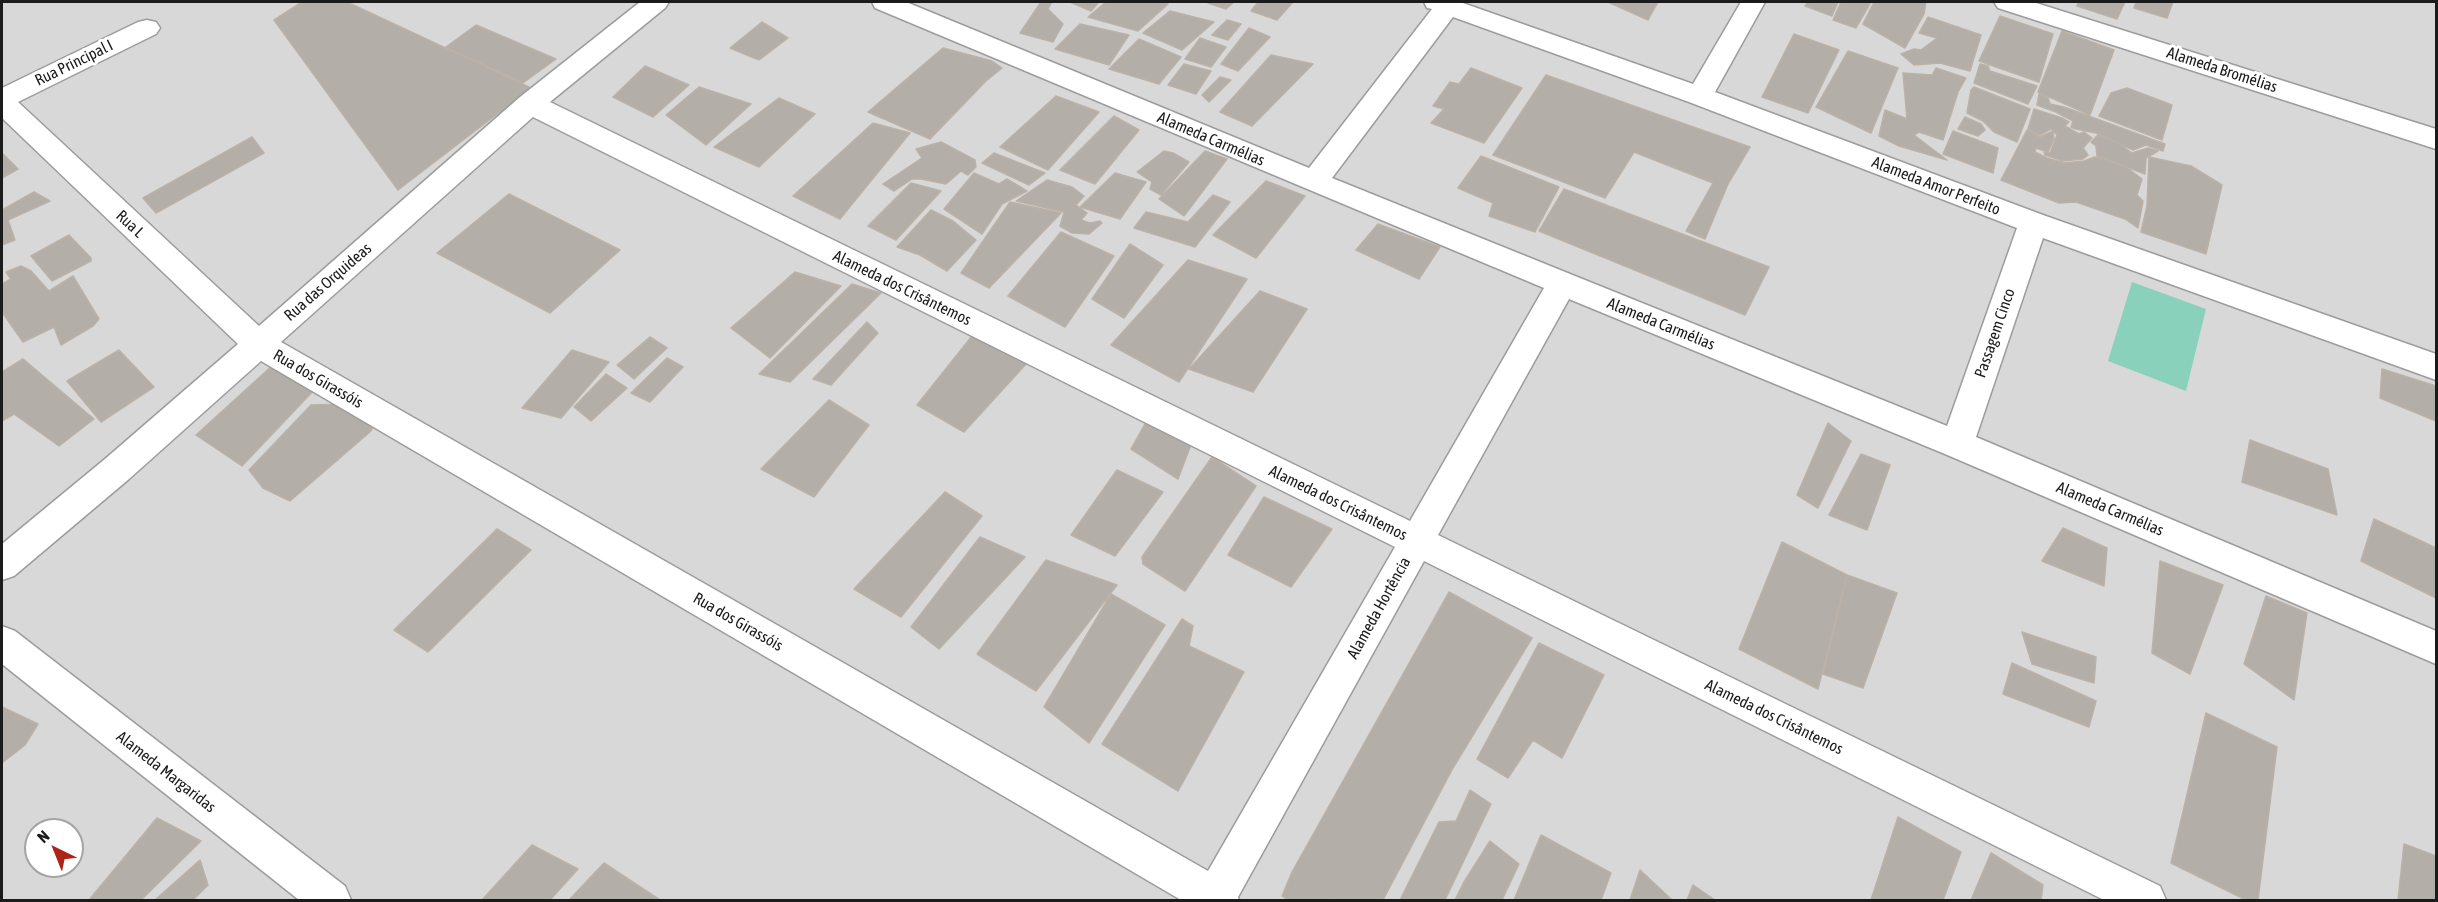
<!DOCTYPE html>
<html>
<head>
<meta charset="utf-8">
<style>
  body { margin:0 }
  #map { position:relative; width:2438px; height:902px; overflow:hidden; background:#ebe9e2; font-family:"Asap Condensed",sans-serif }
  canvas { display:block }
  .frame { position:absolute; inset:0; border:3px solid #1b1b1b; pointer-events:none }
  .north { position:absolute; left:24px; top:818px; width:60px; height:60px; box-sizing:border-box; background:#fff; border:2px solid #a4a4a4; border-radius:50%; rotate:317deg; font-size:16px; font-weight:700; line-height:24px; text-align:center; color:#1b1b1b }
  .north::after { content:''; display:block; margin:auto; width:21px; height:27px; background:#ad2519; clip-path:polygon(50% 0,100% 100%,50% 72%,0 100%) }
</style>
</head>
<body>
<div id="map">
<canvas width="2438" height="902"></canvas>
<div class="frame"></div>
<div class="north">N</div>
</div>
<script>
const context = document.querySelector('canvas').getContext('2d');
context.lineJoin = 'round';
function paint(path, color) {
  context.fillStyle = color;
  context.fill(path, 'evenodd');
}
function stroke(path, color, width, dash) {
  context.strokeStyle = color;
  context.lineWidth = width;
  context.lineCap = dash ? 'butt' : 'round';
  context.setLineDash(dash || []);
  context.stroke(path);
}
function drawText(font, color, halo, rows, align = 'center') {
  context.font = font + ' "Asap Condensed",sans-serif';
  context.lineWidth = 6;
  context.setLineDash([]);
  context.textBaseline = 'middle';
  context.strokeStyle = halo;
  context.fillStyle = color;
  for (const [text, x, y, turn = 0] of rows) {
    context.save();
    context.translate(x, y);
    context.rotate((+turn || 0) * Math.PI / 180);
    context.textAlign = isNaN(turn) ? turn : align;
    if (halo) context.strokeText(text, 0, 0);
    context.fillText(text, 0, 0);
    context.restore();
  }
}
paint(new Path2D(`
  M 2,2 L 2436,2 L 2436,900 L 2,900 L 2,574 L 126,479 L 109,466 L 2,567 ZM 36,830 L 72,830 L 72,866 L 36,866 Z`), '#d9d8d8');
paint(new Path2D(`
  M 2132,282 L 2206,309 L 2186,391 L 2108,361 Z`), '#89d1bb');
const building = new Path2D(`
  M 302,2 L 347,2 L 531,88 L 398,190 L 274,20 Z
  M 1041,2 L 1052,2 L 1048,9 L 1063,24 L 1053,42 L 1020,33 Z
  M 1070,2 L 1099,2 L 1091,11 Z
  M 1106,2 L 1162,2 L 1168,4 L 1138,31 L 1088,17 Z
  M 1210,2 L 1234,2 L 1226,9 L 1208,3 Z
  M 1258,2 L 1293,2 L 1277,20 L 1251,11 Z
  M 1608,2 L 1658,2 L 1648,20 Z
  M 1808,2 L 1838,2 L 1832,16 L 1805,6 Z
  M 1841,2 L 1871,2 L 1856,28 L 1833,20 Z
  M 1874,2 L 1926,2 L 1924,14 L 1905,48 L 1863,24 Z
  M 2078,2 L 2125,2 L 2117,19 L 2077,6 Z
  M 2136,2 L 2173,2 L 2167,18 L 2134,8 Z
  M 1170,11 L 1214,22 L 1182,50 L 1143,33 Z
  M 2000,16 L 2053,34 L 2039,82 L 1979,61 Z
  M 1928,17 L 1981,35 L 1970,71 L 1940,63 L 1914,65 L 1901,54 L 1914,49 L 1921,50 L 1937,38 L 1919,33 Z
  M 1227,20 L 1241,24 L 1228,40 L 1212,35 Z
  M 762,22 L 788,38 L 759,60 L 730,48 Z
  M 1080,24 L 1129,35 L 1109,65 L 1055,49 Z
  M 476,25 L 556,59 L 523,83 L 446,47 Z
  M 1249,28 L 1270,37 L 1238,71 L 1221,64 Z
  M 2062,31 L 2114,50 L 2090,115 L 2038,92 Z
  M 1794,34 L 1839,50 L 1808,113 L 1762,97 Z
  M 1200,38 L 1226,47 L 1211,67 L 1185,59 Z
  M 1139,39 L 1181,57 L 1159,84 L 1109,69 Z
  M 943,48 L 992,61 L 1002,68 L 986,81 L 930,139 L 868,112 Z
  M 1848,51 L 1898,68 L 1871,133 L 1816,107 Z
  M 1271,55 L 1313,64 L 1252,126 L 1220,112 Z
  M 1184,64 L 1211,71 L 1196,94 L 1168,85 Z
  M 1980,64 L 1988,66 L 1990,71 L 2037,86 L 2028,104 L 1974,83 Z
  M 645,66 L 689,85 L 653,117 L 613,97 Z
  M 1471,68 L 1522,88 L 1484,143 L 1431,123 L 1444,109 L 1433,106 L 1450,82 L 1459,84 Z
  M 1936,68 L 1966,78 L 1958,92 L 1943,140 L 1919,132 L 1914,135 L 1947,160 L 1899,146 L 1879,136 L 1885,110 L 1907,119 L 1903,73 L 1932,75 Z
  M 1546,75 L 1750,147 L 1728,184 L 1705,239 L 1686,231 L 1713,183 L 1634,152 L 1605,198 L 1493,155 Z
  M 1220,77 L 1231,80 L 1209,102 L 1202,95 Z
  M 699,87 L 751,104 L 706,145 L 666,115 Z
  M 1974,87 L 2030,109 L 2017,142 L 1994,132 L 1983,121 L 1967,113 L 1971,90 Z
  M 2127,88 L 2172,105 L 2162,140 L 2099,116 L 2111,93 Z
  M 2039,94 L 2048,98 L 2050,104 L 2064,107 L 2165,144 L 2163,151 L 2146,145 L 2133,150 L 2096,133 L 2076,129 L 2071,127 L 2073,121 L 2056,112 L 2037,105 Z
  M 1056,96 L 1099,112 L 1048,170 L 1000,147 Z
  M 779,98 L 815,114 L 759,167 L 714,147 Z
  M 2034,109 L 2062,118 L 2069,122 L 2065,126 L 2079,134 L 2084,132 L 2092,138 L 2083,148 L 2088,155 L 2083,159 L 2063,161 L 2045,155 L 2044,152 L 2050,153 L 2057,135 L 2051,129 L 2040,135 L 2028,129 Z
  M 1114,116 L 1139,130 L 1095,184 L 1060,170 Z
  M 1965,117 L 1981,124 L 1985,130 L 1978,136 L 1958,129 Z
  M 873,123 L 910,133 L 840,219 L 793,196 Z
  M 2027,130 L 2040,137 L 2053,131 L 2054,139 L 2048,152 L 2036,148 L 2035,152 L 2047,158 L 2064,163 L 2084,161 L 2095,157 L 2126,167 L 2142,179 L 2137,195 L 2143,201 L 2138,228 L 2125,219 L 2076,202 L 2059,203 L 2001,180 Z
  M 1953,131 L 1998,148 L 1993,173 L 1943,154 Z
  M 2098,135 L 2115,141 L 2132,153 L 2148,148 L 2158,151 L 2146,158 L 2145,174 L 2097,156 L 2096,146 L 2091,142 Z
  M 252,137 L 264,153 L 156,213 L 143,198 Z
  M 941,142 L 975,160 L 976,167 L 968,175 L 961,171 L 946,184 L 921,179 L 912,179 L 894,191 L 883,184 L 922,158 L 916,149 Z
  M 1164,151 L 1173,153 L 1189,162 L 1161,195 L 1150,189 L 1152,182 L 1137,172 Z
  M 1205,151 L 1227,159 L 1184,216 L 1159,199 Z
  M 2,153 L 18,169 L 2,178 Z
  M 994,153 L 1045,173 L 1029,185 L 982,163 Z
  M 1481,156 L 1559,187 L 1535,232 L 1489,216 L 1493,203 L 1458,188 Z
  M 2149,157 L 2191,166 L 2222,185 L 2206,254 L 2141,232 L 2147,206 Z
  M 974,173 L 999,184 L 1007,179 L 1027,191 L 1002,204 L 982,234 L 944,209 Z
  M 1115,173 L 1146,182 L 1120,219 L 1080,207 Z
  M 1047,180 L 1072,187 L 1084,196 L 1076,205 L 1087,213 L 1081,220 L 1090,223 L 1100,221 L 1102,223 L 1089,234 L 1072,233 L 1060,226 L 1064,212 L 1016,201 Z
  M 1266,181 L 1305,196 L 1256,258 L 1213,235 Z
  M 911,183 L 941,191 L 896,240 L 868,226 Z
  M 1564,189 L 1769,267 L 1745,315 L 1539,231 Z
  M 34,192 L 50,201 L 8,220 L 15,240 L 2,245 L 2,210 Z
  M 509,194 L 620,250 L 550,313 L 437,253 Z
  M 1213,195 L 1230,202 L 1195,247 L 1134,228 L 1146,212 L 1188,222 Z
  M 1010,202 L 1061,213 L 989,288 L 961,273 Z
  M 931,210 L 953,221 L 976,240 L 947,271 L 920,255 L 897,247 Z
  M 1378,224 L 1440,247 L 1419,279 L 1356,250 Z
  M 1061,232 L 1114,256 L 1065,327 L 1008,296 Z
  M 69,235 L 91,258 L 91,261 L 52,281 L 31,256 Z
  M 1130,244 L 1163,265 L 1124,318 L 1092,299 Z
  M 1188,260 L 1247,279 L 1179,382 L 1111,345 Z
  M 21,266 L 31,271 L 49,291 L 73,276 L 99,319 L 93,326 L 61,345 L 54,327 L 23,342 L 2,312 L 2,284 L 11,279 L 6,272 Z
  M 795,272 L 841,286 L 770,358 L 731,328 Z
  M 852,284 L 881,293 L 790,382 L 759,374 Z
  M 1260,291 L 1307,309 L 1253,392 L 1189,369 Z
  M 867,322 L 878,333 L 831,385 L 813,379 Z
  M 972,336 L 1027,363 L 964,432 L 917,405 Z
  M 650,337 L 667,348 L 634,379 L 617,365 Z
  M 119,350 L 154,387 L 101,422 L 67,381 Z
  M 572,350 L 609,362 L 561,418 L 522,408 Z
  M 667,358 L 683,367 L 650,402 L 631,393 Z
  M 23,359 L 94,419 L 59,446 L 14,414 L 2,421 L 2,372 Z
  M 274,364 L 315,389 L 242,466 L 196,435 Z
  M 2382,369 L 2436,386 L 2436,421 L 2380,398 Z
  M 606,374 L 627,388 L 591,421 L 574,407 Z
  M 829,400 L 869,425 L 814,497 L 761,469 Z
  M 348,404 L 377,417 L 371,431 L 290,501 L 263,488 L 249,470 L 311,405 Z
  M 1149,417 L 1192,442 L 1178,479 L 1131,449 Z
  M 1828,423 L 1851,441 L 1818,508 L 1797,495 Z
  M 2250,440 L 2328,469 L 2337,515 L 2242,482 Z
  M 1861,454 L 1890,465 L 1867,530 L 1829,515 Z
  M 1212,457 L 1256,486 L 1185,591 L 1143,564 L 1142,557 Z
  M 1117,470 L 1163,492 L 1115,556 L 1071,535 Z
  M 945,492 L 982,516 L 901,617 L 854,589 Z
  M 1264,497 L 1332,529 L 1291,587 L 1228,555 Z
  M 2374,519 L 2436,548 L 2436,598 L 2361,561 Z
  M 2063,528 L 2107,548 L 2104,586 L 2042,561 Z
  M 497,529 L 531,550 L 428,652 L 394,630 Z
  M 980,537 L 1025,557 L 939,649 L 911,627 Z
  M 1782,542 L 1847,575 L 1818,689 L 1739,649 Z
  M 1046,560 L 1117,585 L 1036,691 L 977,654 Z
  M 2160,561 L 2223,585 L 2190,674 L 2152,653 Z
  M 1847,575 L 1897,593 L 1863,688 L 1823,674 Z
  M 1449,592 L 1532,638 L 1453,768 L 1383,900 L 1337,900 L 1333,898 L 1332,900 L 1289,900 L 1282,896 L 1292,872 Z
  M 1111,594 L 1165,625 L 1089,743 L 1044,707 Z
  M 2266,596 L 2307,613 L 2294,700 L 2244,664 Z
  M 1182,619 L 1193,626 L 1189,646 L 1244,672 L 1178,791 L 1102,744 Z
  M 2022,632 L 2096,657 L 2094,683 L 2032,664 Z
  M 1539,643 L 1604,675 L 1562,758 L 1533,740 L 1508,778 L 1477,759 Z
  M 2012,663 L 2096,701 L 2089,727 L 2003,694 Z
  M 2,707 L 38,724 L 25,745 L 2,763 Z
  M 2206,713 L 2277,747 L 2258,900 L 2246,900 L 2171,863 Z
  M 1470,790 L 1491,804 L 1445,900 L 1400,900 L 1439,822 L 1456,821 Z
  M 1898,817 L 1961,852 L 1943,900 L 1871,900 Z
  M 157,818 L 201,841 L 141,900 L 89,900 Z
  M 1541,835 L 1611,873 L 1601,900 L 1514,900 Z
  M 1490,841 L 1519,864 L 1502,900 L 1455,900 L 1464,882 Z
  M 2404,844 L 2436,856 L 2436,900 L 2398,900 Z
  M 532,845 L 578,869 L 550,900 L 482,900 Z
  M 1991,853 L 2043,885 L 2041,900 L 1971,900 Z
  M 200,860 L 208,885 L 193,900 L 155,900 Z
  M 604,863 L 660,900 L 569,900 Z
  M 1640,870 L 1671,899 L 1670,900 L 1630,900 Z
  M 1693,885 L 1715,900 L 1687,900 Z`);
paint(building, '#b4aea8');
stroke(building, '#bbb1a6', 1.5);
const minor = new Path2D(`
  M 640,2 L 669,2 L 665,8 L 550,102 L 1410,521 L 1544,288 L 875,8 L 872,2 L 906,2 L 1309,168 L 1432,9 L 1427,8 L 1424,2 L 1460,2 L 1693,84 L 1741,2 L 1765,2 L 1715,92 L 2043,215 L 2436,354 L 2436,380 L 2043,238 L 1976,437 L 2436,631 L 2436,664 L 1945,454 L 1569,299 L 1438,535 L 2160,886 L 2166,900 L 2104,900 L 1424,561 L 1238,897 L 1239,900 L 1181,900 L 261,361 L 129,479 L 14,576 L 2,580 L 2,544 L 105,459 L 238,344 L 2,118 L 2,88 L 138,22 L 147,20 L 156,22 L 160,28 L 156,34 L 18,102 L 259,326 L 520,97 ZM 1453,17 L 1689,102 L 2017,228 L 1947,426 L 1332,178 ZM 533,117 L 1395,547 L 1208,871 L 281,342 Z
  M 1994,2 L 2033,2 L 2436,129 L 2436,149 L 1998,8 Z
  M 2,626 L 15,631 L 345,886 L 351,900 L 299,900 L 2,664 Z`);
stroke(minor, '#9c9c9c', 3);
paint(minor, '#fff');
drawText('16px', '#1b1b1b', '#fff', [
  ["Rua Principal I",74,63,-26],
  ["Alameda Bromélias",2222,70,18],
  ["Alameda Carmélias",1211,139,23],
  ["Alameda Amor Perfeito",1936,186,21],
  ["Rua L",130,224,43],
  ["Rua das Orquideas",328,282,-41],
  ["Alameda dos Crisântemos",902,288,26],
  ["Alameda Carmélias",1661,324,22],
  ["Passagem Cinco",1995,333,-71],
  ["Rua dos Girassóis",318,379,30],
  ["Alameda dos Crisântemos",1338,503,26],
  ["Alameda Carmélias",2110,509,23],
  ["Alameda Hortência",1379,608,-61],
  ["Rua dos Girassóis",738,622,30],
  ["Alameda dos Crisântemos",1774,717,26],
  ["Alameda Margaridas",166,772,38]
]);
</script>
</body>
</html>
